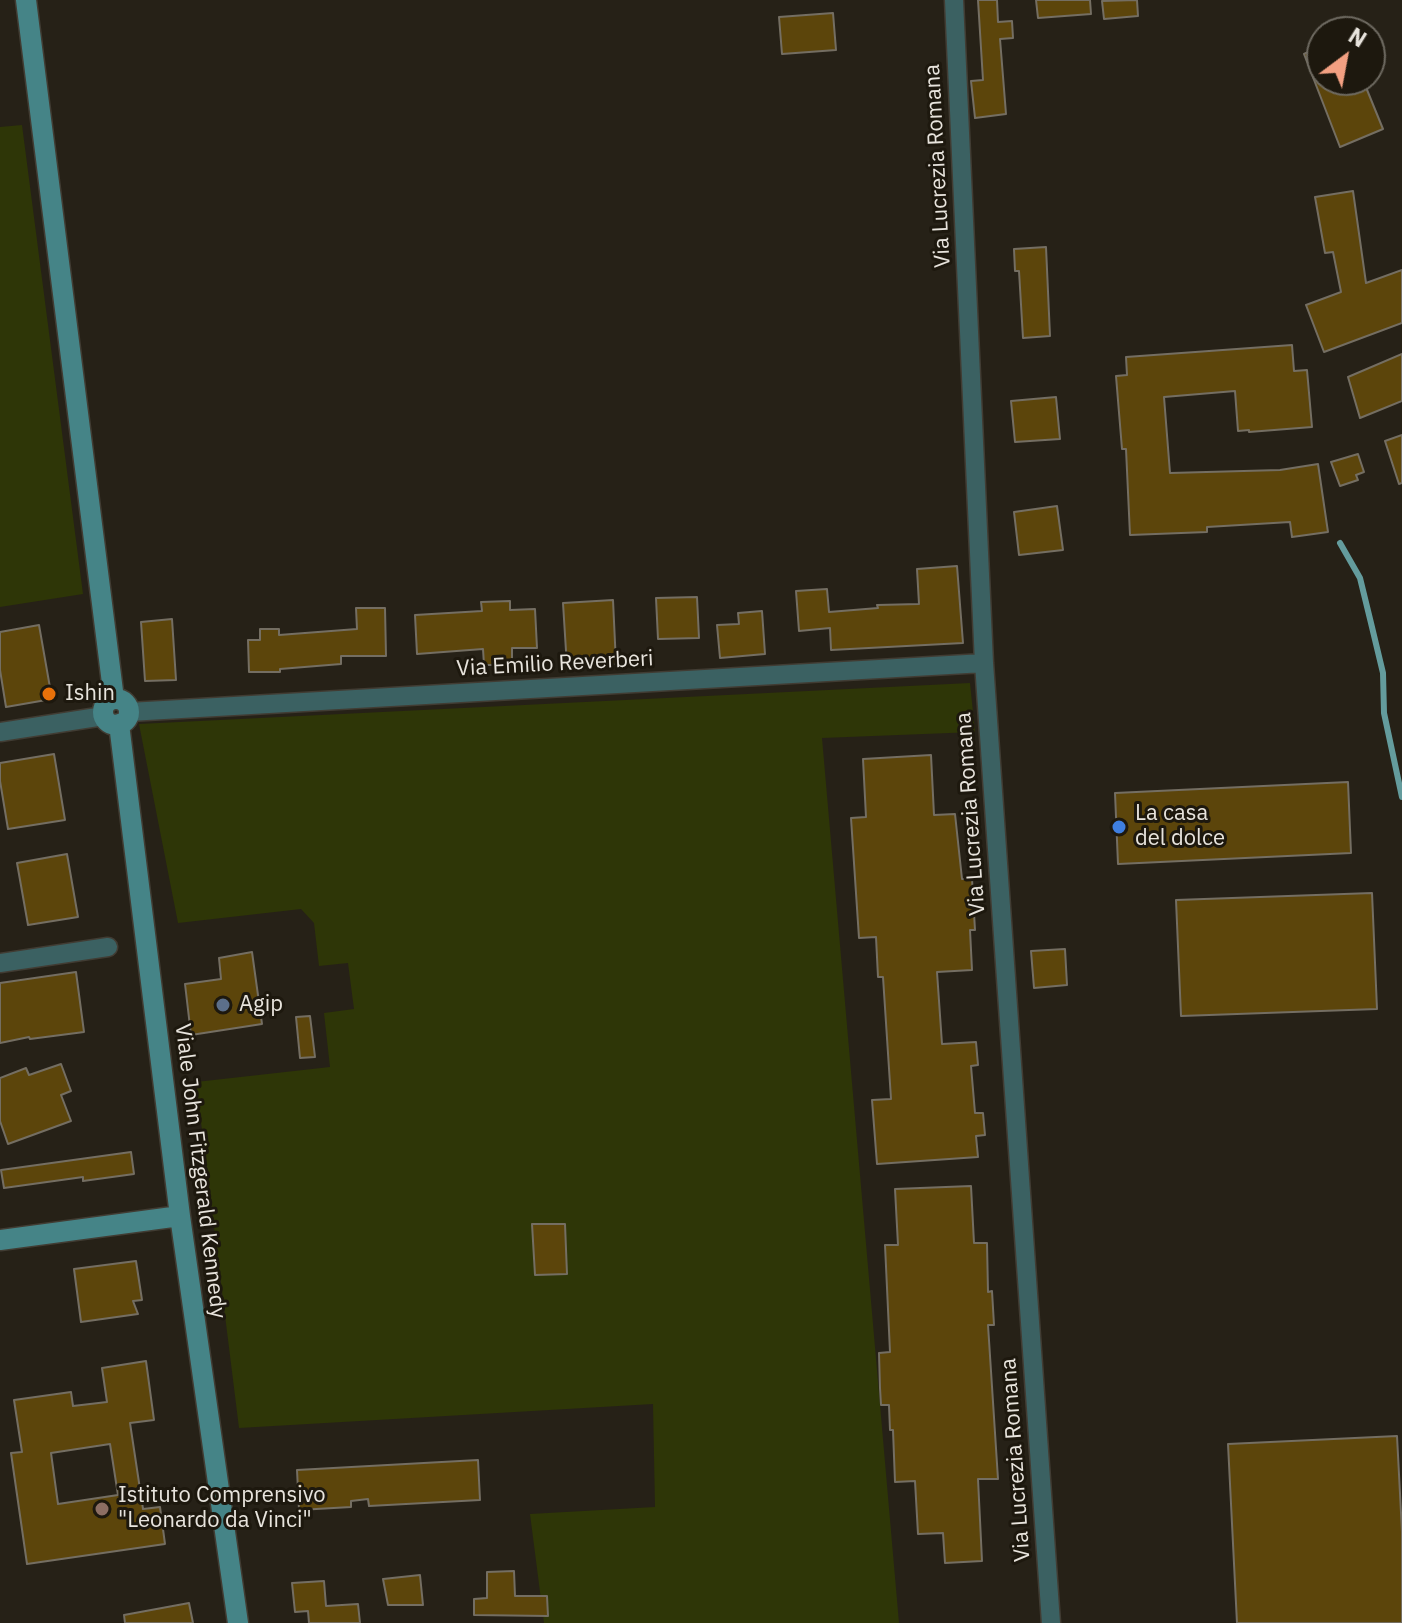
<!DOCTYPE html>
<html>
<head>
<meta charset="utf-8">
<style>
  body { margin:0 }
  #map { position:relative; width:1402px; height:1623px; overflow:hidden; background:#262117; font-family:"IBM Plex Sans",sans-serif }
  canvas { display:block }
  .north { position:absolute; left:1306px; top:16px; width:80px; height:80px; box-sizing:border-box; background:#1d180e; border:2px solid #6e6a61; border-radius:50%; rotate:32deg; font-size:22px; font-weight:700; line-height:32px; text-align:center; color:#e8e4dd }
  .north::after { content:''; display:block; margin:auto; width:28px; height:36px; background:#f3a082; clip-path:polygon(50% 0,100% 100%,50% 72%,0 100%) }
</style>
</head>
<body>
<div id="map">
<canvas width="1402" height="1623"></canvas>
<div class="north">N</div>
</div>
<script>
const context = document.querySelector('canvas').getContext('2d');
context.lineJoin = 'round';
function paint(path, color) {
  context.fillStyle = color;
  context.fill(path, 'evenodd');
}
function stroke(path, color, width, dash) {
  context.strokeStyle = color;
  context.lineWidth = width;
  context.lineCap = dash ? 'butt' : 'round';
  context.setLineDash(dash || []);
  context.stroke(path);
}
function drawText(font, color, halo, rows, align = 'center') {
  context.font = font + ' "IBM Plex Sans",sans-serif';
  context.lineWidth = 6;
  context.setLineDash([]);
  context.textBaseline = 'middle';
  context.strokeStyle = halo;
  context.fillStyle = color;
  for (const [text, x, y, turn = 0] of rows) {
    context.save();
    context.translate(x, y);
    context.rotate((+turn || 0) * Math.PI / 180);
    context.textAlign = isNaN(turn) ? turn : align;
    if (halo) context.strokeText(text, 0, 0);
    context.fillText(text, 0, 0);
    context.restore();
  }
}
paint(new Path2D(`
  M 22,125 L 83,594 L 0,607 L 0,127 Z
  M 970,683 L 975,732 L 822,738 L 899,1623 L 544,1623 L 530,1514 L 655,1507 L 653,1404 L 239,1428 L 196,1082 L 330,1067 L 324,1013 L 354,1009 L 348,963 L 319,966 L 314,923 L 301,909 L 178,923 L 139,724 Z`), '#2e3607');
stroke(new Path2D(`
  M 1340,543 L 1360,578 L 1371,623 L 1383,673 L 1384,713 L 1402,797`), '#649c9d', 6);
const building = new Path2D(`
  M 978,0 L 997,0 L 998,22 L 1012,21 L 1013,38 L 1000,39 L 1006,114 L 975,118 L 971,81 L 983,80 Z
  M 1036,0 L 1090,0 L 1091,14 L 1038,18 Z
  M 1137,0 L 1138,16 L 1104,19 L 1102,1 Z
  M 833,13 L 836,50 L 782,54 L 779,17 Z
  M 1322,45 L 1322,80 L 1363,80 L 1383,129 L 1340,147 L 1304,54 Z
  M 1353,191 L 1366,283 L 1402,270 L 1402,323 L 1324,352 L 1306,305 L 1341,292 L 1333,252 L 1325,253 L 1315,197 Z
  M 1046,247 L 1050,336 L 1023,338 L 1019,271 L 1015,271 L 1014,249 Z
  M 1292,345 L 1294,371 L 1307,370 L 1312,427 L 1249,432 L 1249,430 L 1238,431 L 1235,391 L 1164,397 L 1170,473 L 1280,470 L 1318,464 L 1328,532 L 1292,537 L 1290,522 L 1207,527 L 1207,532 L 1130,535 L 1126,449 L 1122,449 L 1116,376 L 1127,375 L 1126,357 Z
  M 1402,354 L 1402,401 L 1360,418 L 1348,377 Z
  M 1056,397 L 1060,439 L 1015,442 L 1011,401 Z
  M 1402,435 L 1402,483 L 1399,484 L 1385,441 Z
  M 1358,454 L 1364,472 L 1356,475 L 1358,480 L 1340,486 L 1331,462 Z
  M 1057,506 L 1063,550 L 1019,555 L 1014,512 Z
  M 957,566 L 963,643 L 831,650 L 830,628 L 799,631 L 796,591 L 827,589 L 829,612 L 878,608 L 877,605 L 919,604 L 917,569 Z
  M 697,597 L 699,638 L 658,639 L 656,598 Z
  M 613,600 L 616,664 L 567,667 L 563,603 Z
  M 510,601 L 510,610 L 535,609 L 537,648 L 512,648 L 512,665 L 484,665 L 483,649 L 417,654 L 415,615 L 482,611 L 481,602 Z
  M 356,608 L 385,608 L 386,656 L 341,656 L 341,664 L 280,669 L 280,672 L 249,672 L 248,640 L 260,640 L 260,629 L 279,629 L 279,635 L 357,629 Z
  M 762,611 L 765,654 L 720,658 L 717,625 L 739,624 L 738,613 Z
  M 172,619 L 176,680 L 145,681 L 141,622 Z
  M 39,625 L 52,699 L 6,707 L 0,670 L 0,632 Z
  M 54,754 L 65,820 L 8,829 L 0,781 L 0,763 Z
  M 931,755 L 934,815 L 955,814 L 962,879 L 972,879 L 975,930 L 970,930 L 972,970 L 937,972 L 942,1044 L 976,1042 L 978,1065 L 971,1066 L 975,1113 L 983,1113 L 985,1135 L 976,1136 L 978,1157 L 877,1164 L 872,1100 L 891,1099 L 883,977 L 878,977 L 876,937 L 859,938 L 851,818 L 866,817 L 863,759 Z
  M 1348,782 L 1351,853 L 1118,864 L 1115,793 Z
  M 67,854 L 78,917 L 28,925 L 17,863 Z
  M 1372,893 L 1377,1009 L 1181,1016 L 1176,900 Z
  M 1065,949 L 1067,985 L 1034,988 L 1031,951 Z
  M 252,952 L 262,1024 L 191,1035 L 185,984 L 221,979 L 219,958 Z
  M 76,972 L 84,1032 L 30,1039 L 29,1037 L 0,1043 L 0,983 Z
  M 310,1016 L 315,1057 L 300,1058 L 296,1017 Z
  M 61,1064 L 71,1091 L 61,1095 L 71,1121 L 8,1144 L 0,1121 L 0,1078 L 26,1068 L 29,1075 Z
  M 131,1152 L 134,1174 L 83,1181 L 83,1177 L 4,1188 L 1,1170 Z
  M 971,1186 L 974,1243 L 987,1243 L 988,1292 L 992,1291 L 994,1325 L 988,1325 L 998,1479 L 978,1479 L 982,1561 L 945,1563 L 943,1533 L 918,1534 L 915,1481 L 895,1482 L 893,1430 L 890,1430 L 889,1405 L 881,1405 L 880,1388 L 879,1353 L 890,1352 L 885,1245 L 898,1245 L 895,1189 Z
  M 532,1224 L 565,1224 L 567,1274 L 535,1275 Z
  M 136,1261 L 142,1300 L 133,1301 L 138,1314 L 81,1322 L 74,1269 Z
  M 146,1361 L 154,1420 L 130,1423 L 143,1509 L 160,1507 L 165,1544 L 27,1564 L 11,1453 L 22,1452 L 14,1400 L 71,1392 L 73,1406 L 107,1402 L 102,1368 ZM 110,1444 L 118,1495 L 58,1504 L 51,1453 Z
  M 1397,1436 L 1402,1532 L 1402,1623 L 1237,1623 L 1228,1444 Z
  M 478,1460 L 480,1500 L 369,1506 L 368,1499 L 351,1501 L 351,1507 L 299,1510 L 297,1470 Z
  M 514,1571 L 515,1596 L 547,1596 L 548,1616 L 474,1615 L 474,1599 L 487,1598 L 487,1572 Z
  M 420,1575 L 423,1605 L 388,1605 L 383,1579 Z
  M 324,1581 L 326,1606 L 358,1604 L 360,1623 L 309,1623 L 308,1611 L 295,1612 L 292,1583 Z
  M 189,1603 L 193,1623 L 125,1623 L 124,1615 Z`);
paint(building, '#5c450b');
stroke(building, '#746e62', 2);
const street = new Path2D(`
  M 954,0 L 984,663 L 1051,1623
  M 129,712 L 984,663
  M 0,732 L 104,716
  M 0,963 L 108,947`);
const secondary = new Path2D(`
  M 26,0 L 114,699
  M103 712a13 13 0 1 1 26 0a13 13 0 1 1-26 0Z
  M 119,724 L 180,1216 L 238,1623
  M 0,1240 L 180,1216`);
stroke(street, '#413c33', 21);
stroke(secondary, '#413c33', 23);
stroke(street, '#3b6162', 18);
stroke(secondary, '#458487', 20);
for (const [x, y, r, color] of [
  [49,694,8,"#e8710a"],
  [1119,827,8,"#3f7fe0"],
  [223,1005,8,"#5c6f8a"],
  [102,1509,8,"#8d6e63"]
]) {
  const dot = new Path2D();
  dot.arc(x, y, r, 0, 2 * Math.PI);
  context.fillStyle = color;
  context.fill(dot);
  stroke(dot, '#1d180e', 3);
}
drawText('22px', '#e8e4dd', '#1d180e', [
  ["Via Lucrezia Romana",938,166,-93],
  ["Via Emilio Reverberi",555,664,-3],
  ["Via Lucrezia Romana",971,814,-94],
  ["Viale John Fitzgerald Kennedy",200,1171,83],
  ["Via Lucrezia Romana",1016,1460,-94]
]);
drawText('22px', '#e8e4dd', '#1d180e', [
  ["Ishin",65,694],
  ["La casa",1135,814],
  ["del dolce",1135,839],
  ["Agip",239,1005],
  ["Istituto Comprensivo",118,1496],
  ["\"Leonardo da Vinci\"",118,1521]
], 'left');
</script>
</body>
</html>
